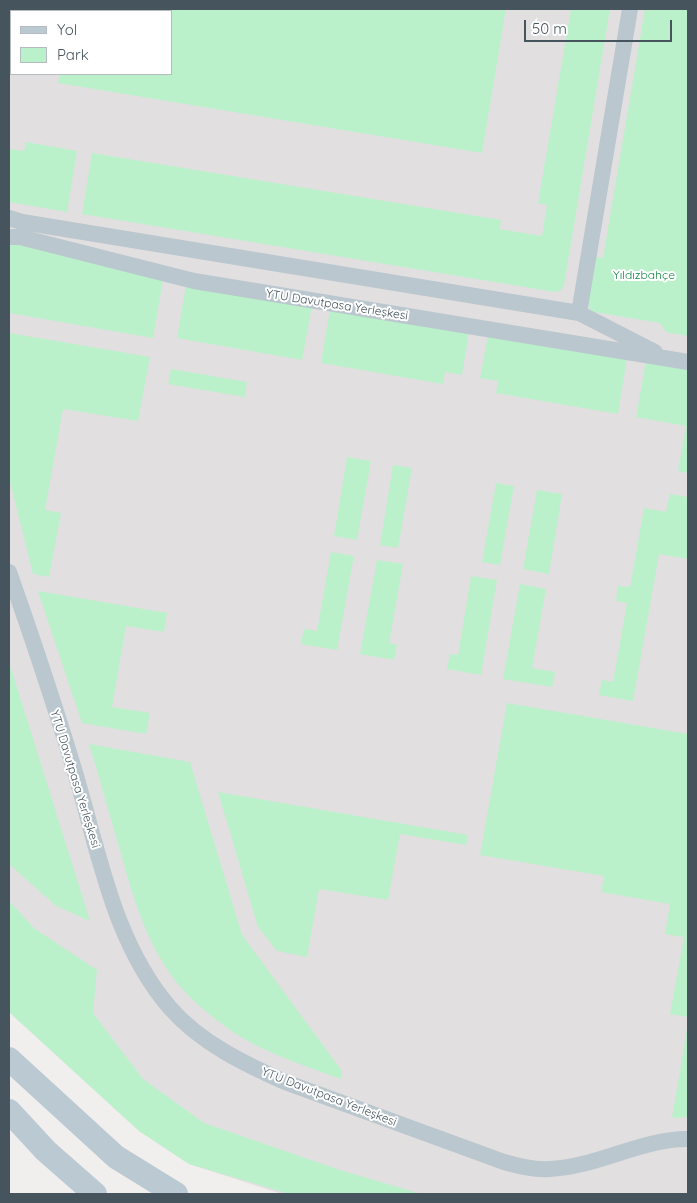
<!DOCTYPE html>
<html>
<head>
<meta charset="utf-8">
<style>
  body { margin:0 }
  #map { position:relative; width:697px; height:1203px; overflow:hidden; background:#f1eeee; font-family:Quicksand,sans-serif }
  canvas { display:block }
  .frame { position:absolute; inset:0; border:10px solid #45545d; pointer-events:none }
  .legend { position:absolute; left:10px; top:10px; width:162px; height:65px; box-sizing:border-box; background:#fff; border:1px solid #b5bbbe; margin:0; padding:6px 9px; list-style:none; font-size:15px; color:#45545d }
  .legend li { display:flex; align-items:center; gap:10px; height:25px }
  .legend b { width:25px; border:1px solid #b5bbbe }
  .scale { position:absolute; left:524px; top:20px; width:148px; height:22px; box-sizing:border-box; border:2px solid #45545d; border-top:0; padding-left:6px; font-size:15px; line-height:18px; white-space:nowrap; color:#45545d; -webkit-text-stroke:4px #fff; paint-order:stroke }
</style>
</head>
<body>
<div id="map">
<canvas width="697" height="1203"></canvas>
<div class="frame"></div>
<ul class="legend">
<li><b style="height:6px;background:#bbc9d3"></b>Yol</li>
<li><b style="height:14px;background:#baf1cb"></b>Park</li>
</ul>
<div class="scale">50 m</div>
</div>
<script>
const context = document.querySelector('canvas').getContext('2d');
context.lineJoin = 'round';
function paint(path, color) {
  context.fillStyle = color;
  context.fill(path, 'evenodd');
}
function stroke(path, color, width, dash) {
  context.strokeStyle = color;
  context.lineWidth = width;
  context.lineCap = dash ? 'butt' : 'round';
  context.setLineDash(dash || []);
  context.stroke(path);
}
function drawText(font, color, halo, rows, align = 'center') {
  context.font = font + ' Quicksand,sans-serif';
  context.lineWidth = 4;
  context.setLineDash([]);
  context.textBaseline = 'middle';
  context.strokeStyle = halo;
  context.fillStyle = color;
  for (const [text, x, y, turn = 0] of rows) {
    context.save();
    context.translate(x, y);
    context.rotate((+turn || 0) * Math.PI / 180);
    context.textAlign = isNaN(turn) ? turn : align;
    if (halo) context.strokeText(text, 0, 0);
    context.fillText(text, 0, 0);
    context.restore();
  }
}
paint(new Path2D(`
  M 9,9 L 688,9 L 688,1194 L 282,1194 L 189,1164 L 139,1131 L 9,1012 ZM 11,11 L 171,11 L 171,74 L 11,74 Z`), '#e2dfe0');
paint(new Path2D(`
  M 71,9 L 506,9 L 482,153 L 58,83 L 60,74 L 171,74 L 171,11 L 71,11 Z
  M 571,9 L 610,9 L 564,285 L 561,290 L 555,292 L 82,214 L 92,153 L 501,220 L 500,229 L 542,236 L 547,205 L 538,203 Z
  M 645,9 L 688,9 L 688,336 L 666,332 L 660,323 L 594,312 L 590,309 L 588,303 L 596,257 L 603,258 Z
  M 26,142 L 77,151 L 67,212 L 9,202 L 9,149 L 24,151 Z
  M 9,242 L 163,280 L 153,338 L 9,313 Z
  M 186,285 L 312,306 L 302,360 L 177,338 Z
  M 330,309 L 469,332 L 462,375 L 445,372 L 443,384 L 321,363 Z
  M 9,333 L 150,357 L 138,421 L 63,409 L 45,510 L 61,513 L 49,577 L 33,574 L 9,478 Z
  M 488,335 L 627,358 L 618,414 L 496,393 L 498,381 L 480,378 Z
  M 646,361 L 688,368 L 688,473 L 678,471 L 686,426 L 636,417 Z
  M 171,369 L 247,382 L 245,397 L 168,384 Z
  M 347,457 L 371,461 L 357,540 L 334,536 Z
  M 393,465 L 412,468 L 398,548 L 380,545 Z
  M 496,483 L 514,486 L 500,565 L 482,562 Z
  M 537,490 L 562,494 L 549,574 L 523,569 Z
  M 670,494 L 688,497 L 688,559 L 659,554 L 633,701 L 599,695 L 602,680 L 613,682 L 627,603 L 616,601 L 618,586 L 630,587 L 644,508 L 666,512 Z
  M 331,552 L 354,556 L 337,650 L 301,644 L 304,629 L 317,631 Z
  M 377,560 L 403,564 L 389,643 L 397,645 L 394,660 L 360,654 Z
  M 471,576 L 497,580 L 481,675 L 447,669 L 450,654 L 458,655 Z
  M 520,584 L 546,589 L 532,668 L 555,672 L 552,687 L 503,679 Z
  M 38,591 L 167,613 L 164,632 L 126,626 L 112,707 L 150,713 L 146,734 L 82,723 Z
  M 9,662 L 90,921 L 56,906 L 9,864 Z
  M 507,703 L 688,734 L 688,1017 L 670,1014 L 684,937 L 665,934 L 670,904 L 601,892 L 604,876 L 480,855 Z
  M 89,744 L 190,762 L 242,935 L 342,1071 L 341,1079 C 305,1066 268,1054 236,1034 C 220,1023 203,1010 189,996 C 150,957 134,901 120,850 C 109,814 100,779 89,744 Z
  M 218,792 L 468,835 L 466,845 L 400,834 L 388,900 L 319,889 L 307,957 L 277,951 L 258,927 Z
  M 9,901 L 35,929 L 97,970 L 93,1013 L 143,1079 L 204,1123 L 340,1170 L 421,1194 L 290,1194 L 189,1164 L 139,1131 L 9,1012 Z
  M 688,1023 L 688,1117 L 672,1118 Z`), '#baf1cb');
stroke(new Path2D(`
  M 9,218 L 22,222 L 579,313 L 655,352
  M 9,237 L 20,237 L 194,281 L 688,362
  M 579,313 L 630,9
  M 9,572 C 32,637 54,703 74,769 C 99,851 113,943 171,1009 C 201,1043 245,1064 285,1082 L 504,1162 C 519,1166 534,1170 549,1169 C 597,1167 640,1139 688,1139`), '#bbc7ce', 16);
stroke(new Path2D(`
  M 9,1059 L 116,1157 L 176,1194
  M 9,1111 L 46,1151 L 95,1194`), '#bbc9d3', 24);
drawText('12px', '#138241', '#fff', [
  ["Yıldızbahçe",644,275]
]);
drawText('12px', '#45545d', '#fff', [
  ["YTU Davutpasa Yerleşkesi",337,305,9],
  ["YTU Davutpasa Yerleşkesi",75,779,73],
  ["YTU Davutpasa Yerleşkesi",329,1097,21]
]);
</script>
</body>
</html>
